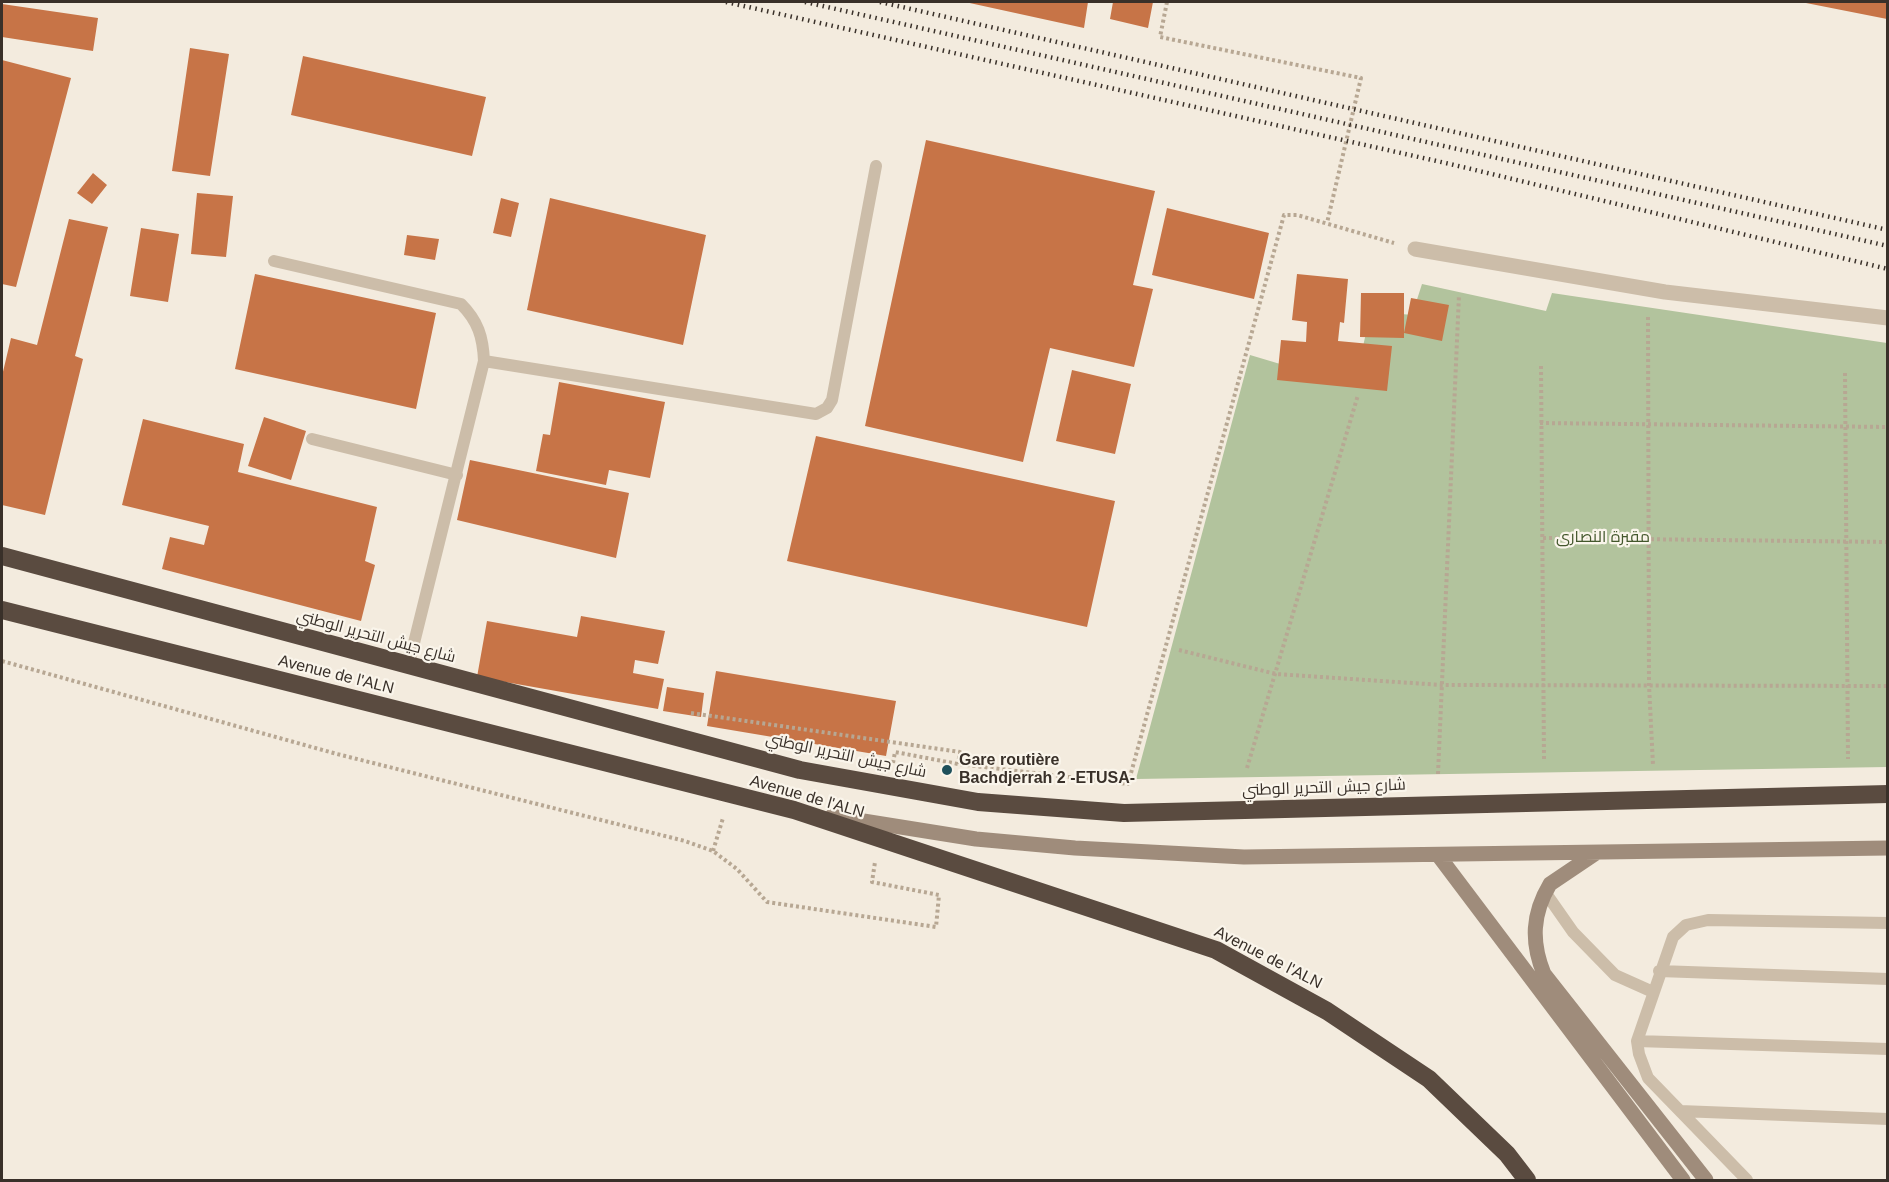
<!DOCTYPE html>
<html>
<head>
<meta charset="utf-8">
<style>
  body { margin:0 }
  #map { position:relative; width:1889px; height:1182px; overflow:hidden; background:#f3ebde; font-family:Arial,sans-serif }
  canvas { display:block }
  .frame { position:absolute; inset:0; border:3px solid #393029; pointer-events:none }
</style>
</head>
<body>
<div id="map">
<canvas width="1889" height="1182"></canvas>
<div class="frame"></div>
</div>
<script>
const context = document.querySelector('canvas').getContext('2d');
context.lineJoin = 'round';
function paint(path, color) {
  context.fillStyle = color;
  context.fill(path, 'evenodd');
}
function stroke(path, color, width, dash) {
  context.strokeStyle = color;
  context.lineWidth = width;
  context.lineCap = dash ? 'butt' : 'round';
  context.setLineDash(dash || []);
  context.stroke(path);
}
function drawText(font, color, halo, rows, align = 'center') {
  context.font = font + ' Arial,Cairo,sans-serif';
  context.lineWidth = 4.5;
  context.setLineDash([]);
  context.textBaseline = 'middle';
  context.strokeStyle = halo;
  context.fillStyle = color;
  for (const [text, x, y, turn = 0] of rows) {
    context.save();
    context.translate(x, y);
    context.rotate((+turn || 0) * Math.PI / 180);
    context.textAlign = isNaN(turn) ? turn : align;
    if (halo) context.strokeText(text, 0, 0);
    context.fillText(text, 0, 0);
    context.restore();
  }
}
paint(new Path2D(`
  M 1422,284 L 1546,311 L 1552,293 L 1887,343 L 1887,767 L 1136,779 L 1250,355 L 1354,386 L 1371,311 L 1412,315 Z`), '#b2c39d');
paint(new Path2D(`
  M 965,2 L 1088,2 L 1084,28 Z
  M 1113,2 L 1153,2 L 1148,28 L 1110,19 Z
  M 1806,2 L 1887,2 L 1887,19 L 1806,3 Z
  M 2,4 L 98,18 L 93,51 L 2,37 Z
  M 190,48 L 229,54 L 210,176 L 172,171 Z
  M 303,56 L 486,97 L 472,156 L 291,115 Z
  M 2,60 L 71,78 L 16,287 L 2,284 Z
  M 926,140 L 1155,191 L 1133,285 L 1153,289 L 1134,367 L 1050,348 L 1023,462 L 865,426 Z
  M 93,173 L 107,185 L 92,204 L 77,193 Z
  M 197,193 L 233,196 L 226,257 L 191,254 Z
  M 501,198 L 519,203 L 511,237 L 493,233 Z
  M 550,198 L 706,235 L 683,345 L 527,310 Z
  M 1167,208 L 1269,233 L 1254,299 L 1152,275 Z
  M 69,219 L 108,227 L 75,356 L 83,359 L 45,515 L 2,505 L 2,376 L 11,338 L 37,345 Z
  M 141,228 L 179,234 L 168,302 L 130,296 Z
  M 407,235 L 439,239 L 435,260 L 404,255 Z
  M 255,274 L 436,313 L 416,409 L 235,369 Z
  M 1297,274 L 1348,279 L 1344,323 L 1340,322 L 1338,341 L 1392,346 L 1387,391 L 1277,380 L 1281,340 L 1306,342 L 1307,322 L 1292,320 Z
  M 1361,293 L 1404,293 L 1404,338 L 1360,337 Z
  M 1411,298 L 1449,305 L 1442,341 L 1404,333 Z
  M 1072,370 L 1131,384 L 1115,454 L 1056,441 Z
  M 559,382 L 665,402 L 650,478 L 609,470 L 606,485 L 536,471 L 543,434 L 550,435 Z
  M 264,417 L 306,431 L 291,480 L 248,466 Z
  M 143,419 L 244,444 L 238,472 L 377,507 L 365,561 L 375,565 L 361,621 L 162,569 L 170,537 L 204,545 L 209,526 L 122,505 Z
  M 816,436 L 1115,501 L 1087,627 L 787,561 Z
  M 470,460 L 629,493 L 616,558 L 457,520 Z
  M 581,616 L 665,631 L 658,664 L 635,660 L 633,673 L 664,679 L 658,709 L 477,677 L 487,621 L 577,637 Z
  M 716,671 L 896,701 L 886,756 L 707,726 Z
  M 667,687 L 704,693 L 701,717 L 663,711 Z`), '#c77447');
stroke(new Path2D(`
  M 1167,2 L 1160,37 L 1361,78 L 1327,223
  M 1648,317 L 1649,685 L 1653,765
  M 1541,366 L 1544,760
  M 1845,373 L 1848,759
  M 1540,423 L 1888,427
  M 1543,538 L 1888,542
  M 1179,650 L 1276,674 L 1442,685 L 1888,686
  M 2,661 L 337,754 L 685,841 L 713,851 L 737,869 L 767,902 L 936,927 L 939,895 L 872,882 L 875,862
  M 691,713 L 960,752 L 958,764
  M 893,763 L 895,752 L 958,764 L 1128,784 L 1284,215 L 1297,215 L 1394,243
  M 1247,768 L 1358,395
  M 1438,774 L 1459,295
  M 713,851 L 723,818`), '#b7a793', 4, [3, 3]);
stroke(new Path2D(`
  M 274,261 L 461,304 C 478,321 483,337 484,361 L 408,667
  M 484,361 L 816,414 L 827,408 L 832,400 L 876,166
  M 312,439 L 457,475
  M 1545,892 L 1573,932 L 1615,975 L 1653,992
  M 1659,971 L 1888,979
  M 1637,1041 L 1888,1049
  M 1680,1111 L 1888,1119
  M 1747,1180 L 1648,1078 L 1639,1054 L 1637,1041 L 1673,937 L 1686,925 L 1708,920 L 1888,923`), '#ccbda9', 12);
stroke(new Path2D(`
  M 1415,249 L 1665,292 L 1888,318`), '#ccbda9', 15);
stroke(new Path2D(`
  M 832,816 L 976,839 L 1075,848 L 1244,857 L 1888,848
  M 1596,853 L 1550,884 C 1532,914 1531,942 1544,974 L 1706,1180
  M 1438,855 L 1683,1180`), '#9f8c7b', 15);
stroke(new Path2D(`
  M 2,556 L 800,770 L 978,802 L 1124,813 L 1888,794
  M 2,610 L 794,810 L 1216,950 L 1327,1011 L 1429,1079 L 1507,1154 L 1527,1180`), '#5a4b40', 18);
stroke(new Path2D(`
  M 726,2 L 1450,164 L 1888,269
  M 805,2 L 1888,246
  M 880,2 L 1888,230`), '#393029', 4.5, [1.5, 4.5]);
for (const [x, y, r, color] of [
  [947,770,6,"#1e505b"]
]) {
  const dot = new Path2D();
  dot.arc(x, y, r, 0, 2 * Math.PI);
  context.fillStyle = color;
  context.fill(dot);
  stroke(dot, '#faf5eb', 2);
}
drawText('16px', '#43572c', '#faf5eb', [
  ["مقبرة النصارى",1603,538]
]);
drawText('16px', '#393029', '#faf5eb', [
  ["شارع جيش التحرير الوطني",376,637,15],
  ["Avenue de l'ALN",336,675,14],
  ["شارع جيش التحرير الوطني",846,756,12],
  ["شارع جيش التحرير الوطني",1324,788,-2],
  ["Avenue de l'ALN",807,797,16],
  ["Avenue de l'ALN",1268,958,27]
]);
drawText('bold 16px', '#393029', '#faf5eb', [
  ["Gare routière",959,761],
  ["Bachdjerrah 2 -ETUSA-",959,779]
], 'left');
</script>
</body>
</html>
